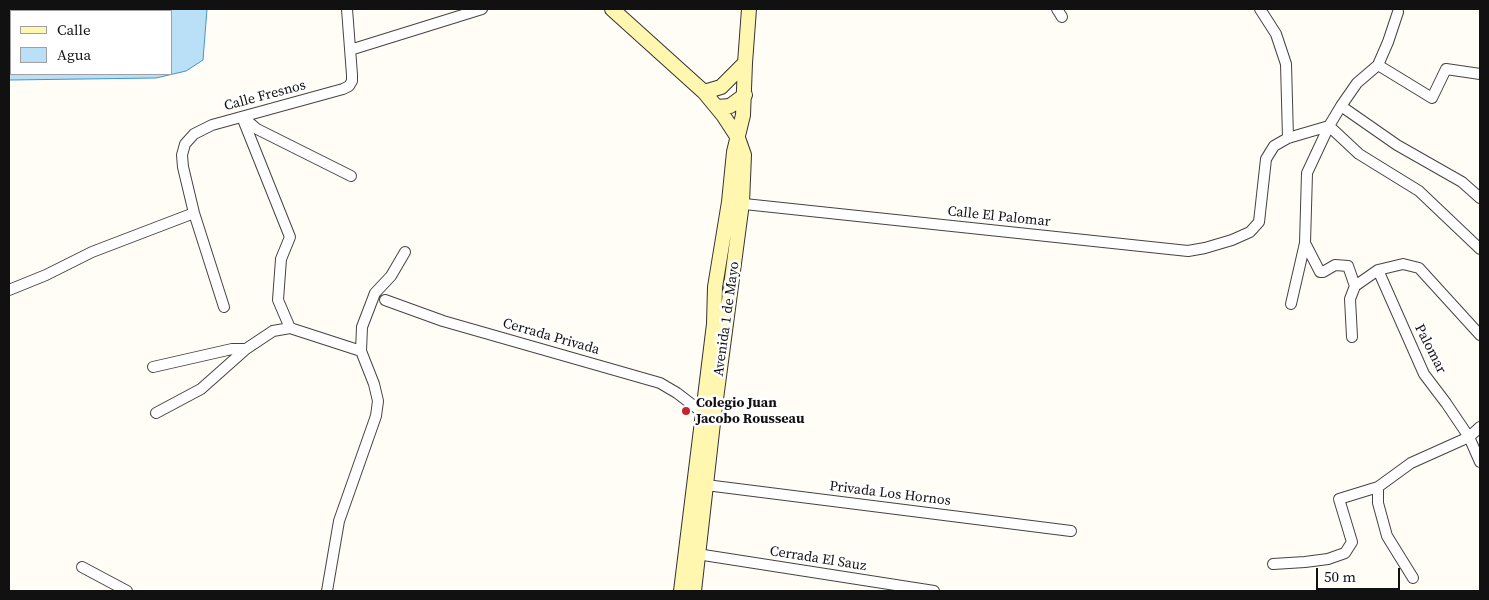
<!DOCTYPE html>
<style>
body{margin:0}
#map{position:relative;width:1489px;height:600px;overflow:hidden;background:#fffdf5;font-family:"Source Serif 4",serif}
canvas{display:block}
.frame{position:absolute;inset:0;border:10px solid #111;pointer-events:none}
.legend{position:absolute;left:10px;top:10px;width:162px;height:65px;box-sizing:border-box;background:#fff;border:1px solid #a0a0a0;margin:0;padding:6px 9px;list-style:none;font-size:15px;color:#111}
.legend li{display:flex;align-items:center;gap:10px;height:25px}
.legend b{width:25px;border:1px solid #a0a0a0}
.scale{position:absolute;left:1316px;top:568px;width:84px;height:22px;box-sizing:border-box;border:2px solid #111;border-top:0;padding-left:6px;font-size:15px;line-height:18px;white-space:nowrap;color:#111;-webkit-text-stroke:4px #fff;paint-order:stroke}
</style>
<div id="map">
<canvas width="1489" height="600"></canvas>
<div class="frame"></div>
<ul class="legend">
<li><b style="height:6px;background:#fff6b0"></b>Calle</li>
<li><b style="height:14px;background:#b9e0f7"></b>Agua</li>
</ul>
<div class="scale">50 m</div>
</div>
<script>
const ctx = document.querySelector('canvas').getContext('2d');
ctx.lineJoin = 'round';
function paint(path, color) { ctx.fillStyle = color; ctx.fill(path, 'evenodd'); }
const toPath = rows => new Path2D(rows.map(r => 'M' + r).join(''));
function trace(path, color, width, dash) { ctx.strokeStyle = color; ctx.lineWidth = width; ctx.lineCap = dash ? 'butt' : 'round'; ctx.setLineDash(dash || []); ctx.stroke(path); }
function write(font, color, halo, rows, align = 'center') {
  ctx.font = font + ' "Source Serif 4",serif'; ctx.lineWidth = 5; ctx.setLineDash([]); ctx.textBaseline = 'middle'; ctx.strokeStyle = halo; ctx.fillStyle = color; for (const [text, x, y, turn = 0] of rows) {
    ctx.save(); ctx.translate(x, y); ctx.rotate((+turn || 0) * Math.PI / 180); ctx.textAlign = isNaN(turn) ? turn : align; if (halo) ctx.strokeText(text, 0, 0); ctx.fillText(text, 0, 0); ctx.restore();
  }
}
const water = toPath([
 [9,9,207,9,203,60,186,71,156,78,9,80,9,9],
 [11,11,171,11,171,74,11,74,11,11]
]);
paint(water, '#b9e0f7');
trace(water, '#3f96cf', 1);
const minor = toPath([
 [1057,9,1062,17],
 [1260,9,1276,34,1286,64,1288,138],
 [350,50,482,9],
 [1378,65,1432,98,1446,69,1480,74],
 [1341,106,1397,145,1462,182,1480,198],
 [242,117,290,237,281,259,278,300,290,328],
 [244,118,257,129,351,176],
 [735,203,1188,251,1205,248,1232,240,1250,232,1259,222,1266,159,1274,146,1288,138,1329,126,1359,154,1419,191,1480,249],
 [1305,243,1320,272,1323,272,1335,265,1348,266,1355,286],
 [1378,270,1424,374,1446,403,1469,437,1480,462],
 [9,290,46,275,92,252,194,213],
 [385,300,443,321,660,383,677,393,703,413],
 [1291,304,1305,243,1307,173,1329,126,1341,106,1357,83,1378,65,1388,42,1398,12],
 [224,307,194,213,183,167,182,155,185,144,194,134,212,125,343,89,349,86,352,81,352,75,347,9],
 [1352,337,1350,299,1355,286,1378,270,1403,264,1419,268,1480,335],
 [153,367,232,349,246,349],
 [156,413,201,389,246,349,273,331,290,328,361,351],
 [706,485,1071,531],
 [697,554,934,591],
 [1273,564,1305,562,1328,559,1345,553,1352,542,1339,499,1378,487],
 [82,567,127,591],
 [1413,578,1387,536,1378,503,1378,487,1411,463,1469,437,1480,427],
 [327,591,339,521,376,416,378,401,374,384,361,351,362,327,375,293,391,276,405,252]
]);
const secondary = toPath([
 [612,9,704,92,723,115,738,138,744,155,742,203,714,414,694,591],
 [704,92,721,87,745,63],
 [717,107,730,106,745,95],
 [681,591,714,324,715,287,729,202,734,152,743,115,745,63,749,9]
]);
trace(minor, '#444', 12);
trace(secondary, '#333', 16);
trace(minor, '#fff', 10);
trace(secondary, '#fff6b0', 14);
for (const [x, y, r, color] of [
 [686,411,5,"#c4262e"]
]) { const dot = new Path2D(); dot.arc(x, y, r, 0, 2 * Math.PI); ctx.fillStyle = color; ctx.fill(dot); trace(dot, '#fff', 2); }
write('14px', '#111', '#fff', [
 ["Calle Fresnos",265,96,-15],
 ["Calle El Palomar",999,217,6],
 ["Avenida 1 de Mayo",727,319,-82],
 ["Cerrada Privada",551,337,16],
 ["Palomar",1430,349,63],
 ["Privada Los Hornos",890,494,7],
 ["Cerrada El Sauz",818,559,9]
]);
write('bold 14px', '#111', '#fff', [
 ["Colegio Juan",696,403],
 ["Jacobo Rousseau",696,419]
], 'left');
</script>
